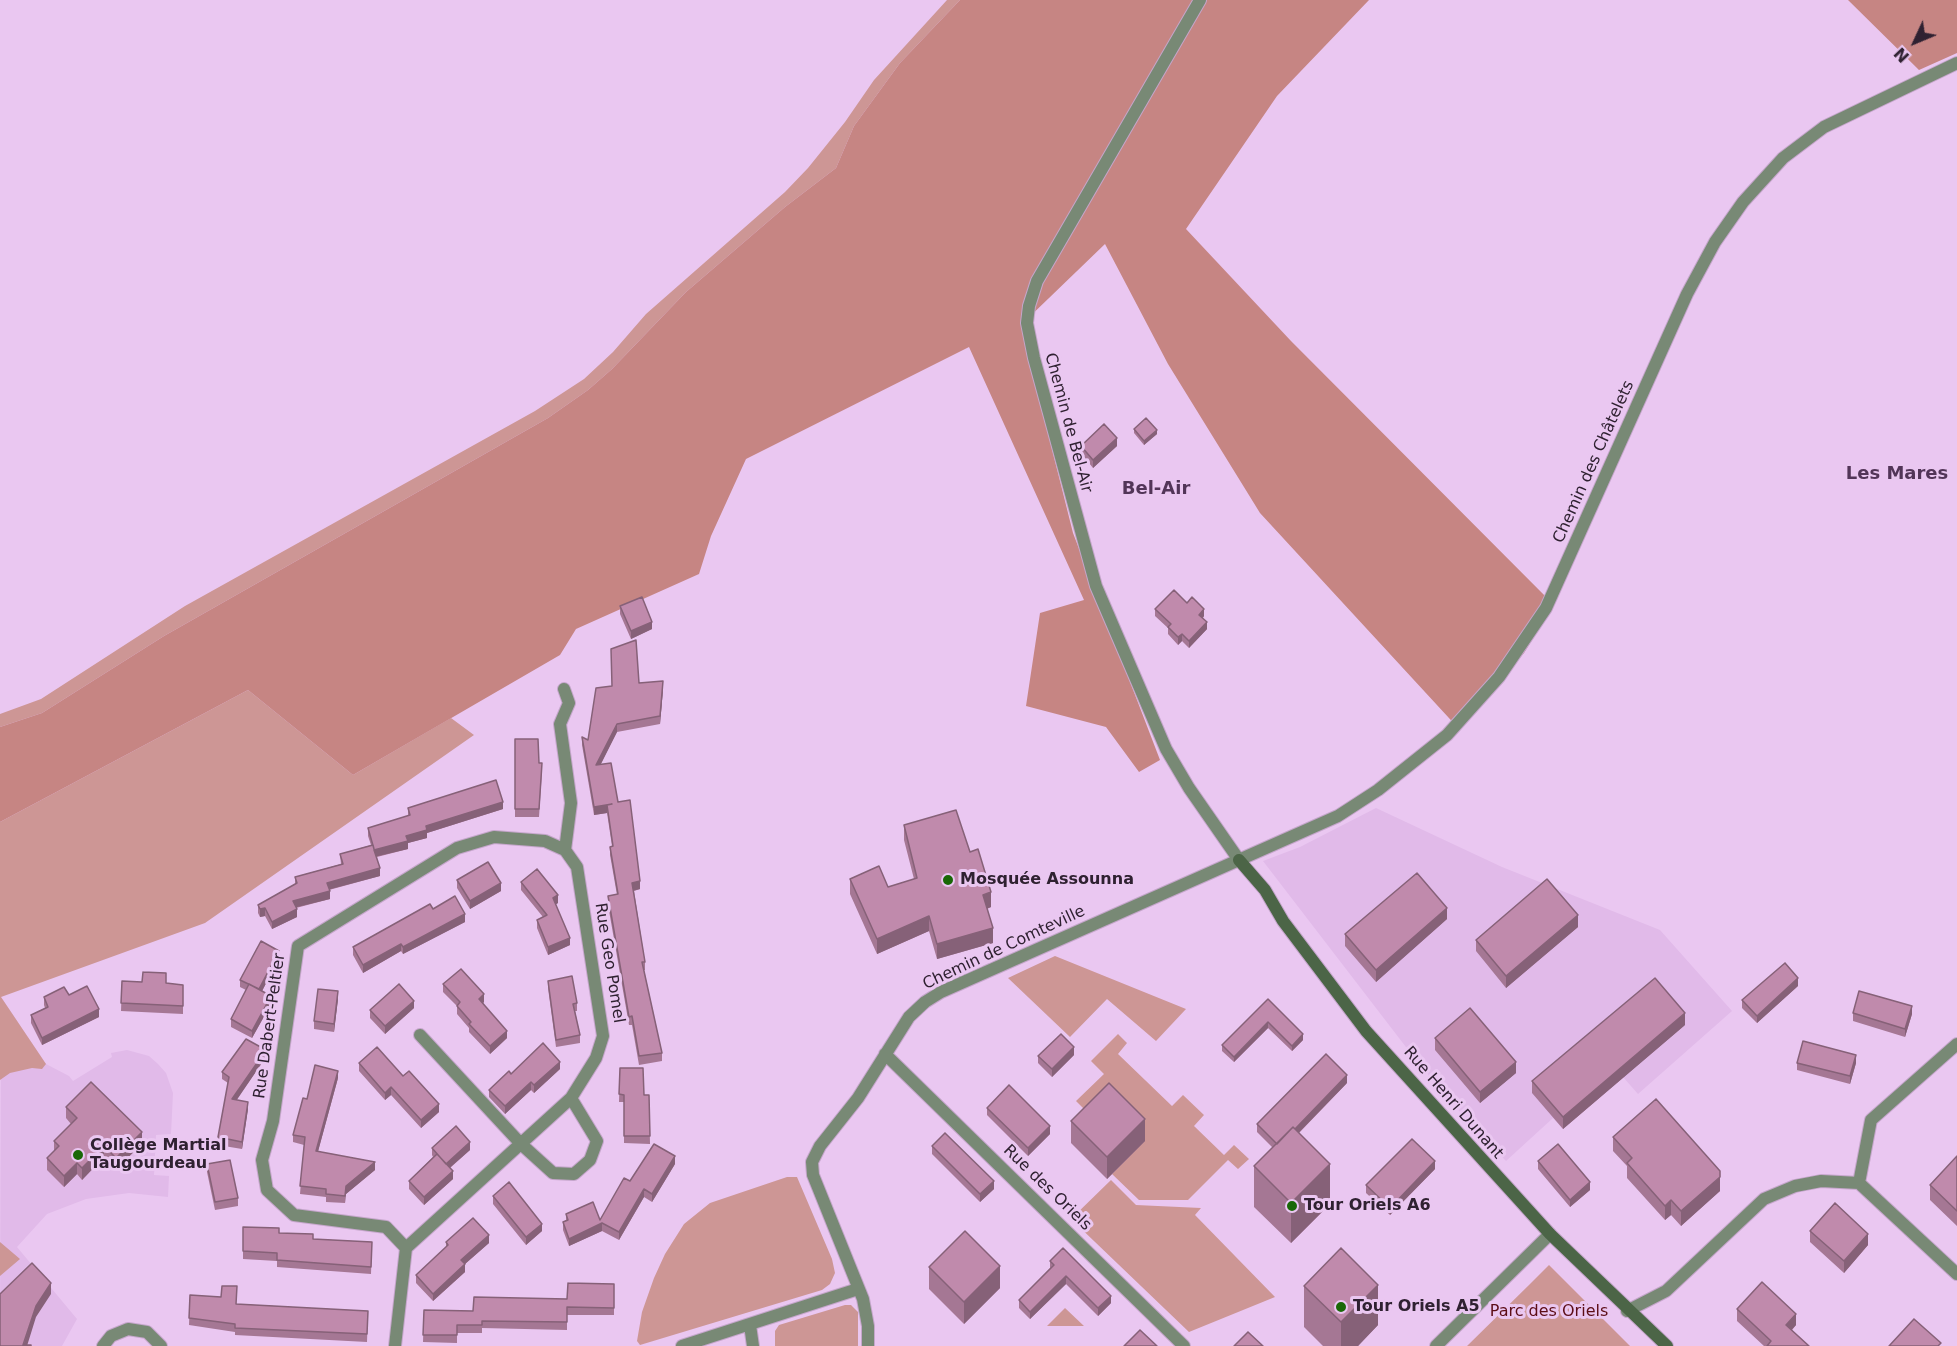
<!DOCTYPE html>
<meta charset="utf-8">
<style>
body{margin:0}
#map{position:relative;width:1957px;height:1346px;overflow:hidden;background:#eac7f1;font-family:"DejaVu Sans",sans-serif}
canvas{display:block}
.north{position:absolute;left:1885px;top:12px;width:60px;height:60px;-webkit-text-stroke:4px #eac7f1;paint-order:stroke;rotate:226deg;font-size:16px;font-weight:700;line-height:24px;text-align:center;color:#2f2131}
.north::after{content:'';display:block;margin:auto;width:21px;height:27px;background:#2f2131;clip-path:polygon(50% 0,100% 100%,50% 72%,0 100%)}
</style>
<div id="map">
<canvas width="1957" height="1346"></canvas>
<div class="north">N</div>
</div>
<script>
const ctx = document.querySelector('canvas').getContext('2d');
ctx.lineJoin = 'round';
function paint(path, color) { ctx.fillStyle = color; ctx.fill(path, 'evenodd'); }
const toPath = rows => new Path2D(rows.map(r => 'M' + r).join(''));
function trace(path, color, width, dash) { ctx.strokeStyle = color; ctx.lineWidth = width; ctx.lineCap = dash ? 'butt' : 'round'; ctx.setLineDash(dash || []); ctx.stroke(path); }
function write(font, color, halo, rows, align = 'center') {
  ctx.font = font + ' "DejaVu Sans",sans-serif'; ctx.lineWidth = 6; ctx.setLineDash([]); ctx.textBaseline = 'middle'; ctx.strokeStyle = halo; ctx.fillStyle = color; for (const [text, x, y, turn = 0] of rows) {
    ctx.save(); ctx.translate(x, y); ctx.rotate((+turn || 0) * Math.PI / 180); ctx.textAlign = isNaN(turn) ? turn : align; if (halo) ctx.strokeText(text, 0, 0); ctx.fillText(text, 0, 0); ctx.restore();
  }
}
paint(toPath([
 [1376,808,1502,867,1660,930,1732,1011,1638,1094,1623,1077,1563,1129,1553,1118,1506,1161,1465,1118,1419,1064,1263,861,1300,847],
 [1,997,46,1064,69,1076,73,1081,112,1057,111,1053,127,1050,149,1056,158,1064,166,1073,173,1093,171,1134,156,1135,154,1175,169,1176,168,1197,129,1193,86,1199,47,1214,17,1247,77,1319,62,1346,0,1346]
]), '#e1bae9');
paint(toPath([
 [947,0,960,0,900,63,854,126,836,168,785,207,686,292,612,369,588,390,548,418,164,636,42,713,0,727,0,714,41,699,185,606,535,411,584,379,613,352,646,314,785,192,808,168,845,122,874,80],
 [248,690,353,775,451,718,474,735,205,923,1,997,46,1064,42,1069,32,1068,10,1073,0,1080,0,822],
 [1055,956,1186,1009,1156,1041,1107,999,1070,1037,1008,978],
 [1118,1034,1127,1043,1118,1054,1172,1106,1183,1095,1204,1115,1194,1126,1224,1155,1234,1145,1249,1159,1238,1169,1228,1160,1188,1200,1139,1200,1112,1174,1144,1141,1095,1120,1076,1101,1104,1074,1091,1061],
 [787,1177,797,1177,832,1259,835,1273,830,1284,822,1290,640,1345,637,1341,642,1312,654,1278,665,1254,684,1224,710,1203],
 [1111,1180,1136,1205,1201,1208,1195,1215,1275,1297,1189,1332,1071,1219],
 [0,1242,20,1259,0,1276],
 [1549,1265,1630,1346,1467,1346,1529,1285],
 [845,1305,851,1305,858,1312,858,1346,775,1346,775,1331,779,1325],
 [1065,1308,1084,1326,1047,1326]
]), '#cd9695');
paint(toPath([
 [960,0,1369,0,1277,96,1186,229,1291,341,1554,605,1524,653,1460,730,1260,513,1168,364,1105,244,1021,325,1073,533,1160,760,1139,772,1106,727,1026,706,1040,613,1084,600,969,347,746,459,711,536,699,574,576,629,560,655,353,775,248,690,0,822,0,727,42,713,164,636,548,418,588,390,612,369,686,292,785,207,836,168,854,126,900,63],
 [1848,0,1957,0,1957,53,1919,70]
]), '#c68583');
const street = toPath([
 [1200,0,1037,281,1029,306,1027,323,1034,358,1096,586,1166,749,1189,788,1239,860],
 [564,689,569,703,560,724,571,803,565,850],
 [420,1035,521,1144,553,1173,574,1174,590,1160,597,1141,571,1098],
 [1957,1044,1871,1120,1859,1183,1957,1274],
 [885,1054,1184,1346],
 [1627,1311,1666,1291,1764,1199,1795,1186,1821,1181,1859,1183],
 [750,1325,753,1346],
 [103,1346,111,1336,128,1329,147,1332,161,1346],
 [395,1346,406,1248,571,1098,596,1058,603,1036,577,867,565,850,545,841,494,837,457,848,298,946,273,1121,262,1160,267,1190,294,1215,386,1227,406,1248],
 [682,1346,858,1289],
 [868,1346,868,1326,863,1299,813,1175,812,1162,820,1146,858,1098,909,1017,925,1002,941,992,1338,816,1378,790,1447,735,1499,677,1546,608,1687,294,1715,242,1743,202,1783,158,1824,127,1957,63],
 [1436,1346,1550,1234]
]);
const secondary = toPath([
 [1239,860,1265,890,1283,921,1366,1031,1550,1234,1667,1346]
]);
trace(street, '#c5a6cb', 14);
trace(secondary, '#c5a6cb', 14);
trace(street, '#788975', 12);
trace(secondary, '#4c6547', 12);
paint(toPath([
 [1134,429,1157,434,1144,445,1134,433],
 [1081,446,1117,446,1093,468,1081,453],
 [1187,603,1204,616,1203,618,1207,629,1189,648,1182,641,1178,645,1168,634,1168,628,1155,616,1155,609],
 [620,606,652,629,631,639,620,614],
 [639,683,663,689,660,724,617,732,600,765,618,802,640,889,634,891,645,962,645,970,644,970,662,1053,662,1061,639,1065,632,1025,629,1025,608,905,608,896,617,895,610,855,610,847,612,846,607,813,594,815,582,745,582,737,588,740],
 [515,739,539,763,542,771,539,817,515,817],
 [408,808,503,809,427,833,427,838,408,843,408,849,377,857,380,876,329,890,330,899,296,908,297,917,272,929,265,916,260,917,258,913,258,905,295,884,295,877,341,864,340,854,371,845,368,836,368,828,408,816],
 [904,825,991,907,987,909,993,943,937,959,929,931,877,954,850,894,850,879,888,887,914,879,904,840],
 [457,880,501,891,470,909,457,888],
 [521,882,558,903,556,904,570,945,548,955,537,928,537,920,543,917,521,890],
 [433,909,465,922,403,954,401,951,363,973,353,955,353,947],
 [1447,919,1376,982,1345,946,1345,934],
 [1578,927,1506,988,1476,951,1476,940],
 [279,958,262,991,271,1004,252,1038,231,1027,231,1019,246,990,240,987,240,980],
 [122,981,183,985,183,1014,121,1011],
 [548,981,577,1003,577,1011,575,1011,580,1035,580,1043,556,1047,548,988],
 [443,984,484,1002,483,1003,507,1038,490,1054,469,1032,469,1028,457,1014,457,1006,443,992],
 [1798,986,1757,1023,1742,1008,1742,1000],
 [69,995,99,1017,42,1045,31,1023,31,1015,45,1008,44,1005,44,997],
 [338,999,334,1032,314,1029,314,1021],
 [1268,999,1303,1040,1292,1051,1268,1028,1234,1062,1222,1051,1222,1045],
 [414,1008,385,1034,370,1018,370,1010],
 [1853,1013,1912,1014,1905,1037,1853,1021],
 [1685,1025,1563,1129,1532,1093,1532,1081],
 [1435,1038,1516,1073,1480,1103,1435,1050],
 [1074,1055,1052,1077,1038,1063,1038,1056],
 [266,1057,236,1100,248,1109,242,1149,218,1145,218,1137,228,1083,222,1079,222,1072],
 [359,1063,403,1076,439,1112,421,1128,391,1095,385,1100,359,1071],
 [1797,1063,1856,1063,1850,1084,1797,1070],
 [620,1068,644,1095,649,1095,650,1144,624,1143,624,1102,619,1102],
 [560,1069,534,1093,531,1090,505,1114,489,1097,489,1090,511,1074],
 [338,1078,318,1151,375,1170,346,1194,345,1203,326,1202,326,1197,300,1194,304,1145,293,1142,293,1135,307,1099],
 [1347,1083,1299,1133,1330,1204,1291,1243,1254,1207,1254,1166,1273,1148,1257,1132,1257,1124],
 [66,1107,142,1144,116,1169,104,1157,82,1180,77,1174,64,1187,47,1170,47,1158,54,1151,54,1141,71,1124,66,1118],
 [987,1108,1050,1134,1028,1156,987,1115],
 [1071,1121,1145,1141,1107,1179,1071,1143],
 [1613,1137,1720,1191,1681,1226,1671,1215,1665,1220,1627,1178,1627,1166,1613,1151],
 [932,1146,994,1189,980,1202,932,1154],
 [432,1148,470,1150,450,1168,453,1179,424,1205,409,1189,409,1181,433,1157,432,1155],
 [1957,1156,1957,1226,1930,1200,1930,1185],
 [1538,1161,1590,1190,1570,1207,1538,1169],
 [207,1164,238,1198,238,1206,215,1210,207,1172],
 [675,1164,652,1202,644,1197,619,1240,602,1231,569,1246,563,1230,563,1222,566,1220,566,1214,600,1220,630,1181],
 [1435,1169,1390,1215,1366,1193,1366,1185],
 [493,1196,542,1231,526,1245,493,1204],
 [243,1227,313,1239,372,1242,371,1274,277,1267,277,1261,243,1259],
 [1810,1231,1868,1245,1844,1273,1810,1242],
 [446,1242,489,1243,465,1264,465,1272,433,1301,416,1283,416,1275,446,1247],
 [1050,1261,1111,1303,1098,1316,1066,1284,1030,1319,1019,1308,1019,1300,1050,1268],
 [929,1267,1000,1288,964,1324,929,1289],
 [614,1284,614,1315,567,1315,567,1330,482,1328,482,1333,457,1333,457,1343,423,1342,424,1310,473,1311,567,1299],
 [1304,1286,1378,1325,1358,1346,1323,1346,1304,1327],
 [190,1295,237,1304,368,1311,367,1342,235,1335,235,1332,189,1325],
 [1737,1309,1796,1325,1792,1330,1809,1346,1764,1346,1737,1321]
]), '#a57794');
paint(toPath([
 [1157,430,1157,434,1144,445,1144,441],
 [1117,438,1117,446,1093,468,1093,460],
 [1204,609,1204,616,1199,622,1199,615],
 [652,622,652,629,631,639,631,631],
 [1207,622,1207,629,1189,648,1189,641],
 [1182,634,1182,641,1178,645,1178,637],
 [663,681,663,689,660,724,660,716],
 [617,724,617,732,596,774,596,765],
 [503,802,503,809,427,833,427,838,408,843,408,849,374,857,374,850,406,836,426,826],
 [612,804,607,805,607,813,594,815,594,807],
 [380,868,380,876,327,890,327,883],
 [640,881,640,889,632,891,632,883],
 [501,883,501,891,470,909,470,901],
 [330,891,330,899,293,908,293,901],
 [991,892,991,907,983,910,983,895],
 [558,895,558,903,553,906,553,898],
 [265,908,265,916,260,917,260,909],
 [1447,908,1447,919,1376,982,1376,970],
 [297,909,297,917,272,929,272,922],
 [465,914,465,922,403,954,403,947],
 [1578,915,1578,927,1506,988,1506,976],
 [929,916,929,931,877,954,877,939],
 [993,928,993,943,937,959,937,944],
 [570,938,570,945,548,955,548,947],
 [401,944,401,951,363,973,363,965],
 [279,951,279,958,259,997,259,989],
 [1798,978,1798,986,1757,1023,1757,1016],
 [338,991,338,999,334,1032,334,1024],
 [484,994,484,1002,479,1007,479,999],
 [271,996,271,1004,252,1038,252,1031],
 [414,1001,414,1008,385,1034,385,1026],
 [1912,1006,1912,1014,1905,1037,1905,1029],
 [99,1009,99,1017,42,1045,42,1038],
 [1685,1013,1685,1025,1563,1129,1563,1117],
 [1268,1022,1268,1028,1234,1062,1234,1057],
 [507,1031,507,1038,490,1054,490,1046],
 [1303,1034,1303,1040,1292,1051,1292,1046],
 [1074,1047,1074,1055,1052,1077,1052,1069],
 [266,1050,266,1057,232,1107,232,1099],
 [1856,1055,1856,1063,1850,1084,1850,1076],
 [560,1062,560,1069,534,1093,534,1085],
 [1516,1062,1516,1073,1480,1103,1480,1092],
 [338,1071,338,1078,316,1159,316,1151],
 [1347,1075,1347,1083,1279,1153,1279,1146],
 [531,1082,531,1090,505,1114,505,1106],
 [391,1087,391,1095,385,1100,385,1093],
 [248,1102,248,1109,242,1149,242,1142],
 [439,1104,439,1112,421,1128,421,1120],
 [1145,1119,1145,1141,1107,1179,1107,1157],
 [1050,1126,1050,1134,1028,1156,1028,1148],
 [142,1132,142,1144,116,1169,116,1158],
 [470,1142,470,1150,446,1171,446,1164],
 [104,1146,104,1157,82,1180,82,1168],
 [675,1156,675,1164,652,1202,652,1194],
 [1435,1161,1435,1169,1390,1215,1390,1208],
 [375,1162,375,1170,346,1194,345,1203,346,1186],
 [77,1163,77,1174,64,1187,64,1176],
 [1330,1164,1330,1204,1291,1243,1291,1203],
 [453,1171,453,1179,424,1205,424,1197],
 [1720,1177,1720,1191,1681,1226,1681,1211],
 [994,1181,994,1189,980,1202,980,1194],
 [1590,1182,1590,1190,1570,1207,1570,1200],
 [644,1189,644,1197,619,1240,619,1232],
 [1671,1200,1671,1215,1665,1220,1665,1206],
 [602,1223,602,1231,569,1246,569,1239],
 [542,1224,542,1231,526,1245,526,1237],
 [1868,1234,1868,1245,1844,1273,1844,1261],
 [489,1235,489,1243,465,1264,465,1272,433,1301,433,1294,461,1260],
 [1000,1266,1000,1288,964,1324,964,1302],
 [1066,1276,1066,1284,1030,1319,1030,1312],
 [51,1283,51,1294,36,1317,27,1346,23,1346,36,1306],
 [1378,1285,1378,1325,1358,1346,1341,1346,1341,1322],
 [1111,1296,1111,1303,1098,1316,1098,1308],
 [1796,1314,1796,1325,1786,1336,1786,1325]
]), '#866178');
const building = toPath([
 [1146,418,1157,430,1144,441,1134,429,1146,418],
 [1104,424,1117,438,1093,460,1081,446,1104,424],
 [1174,590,1187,603,1192,597,1204,609,1199,615,1207,622,1189,641,1182,634,1178,637,1168,627,1171,624,1155,609,1174,590],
 [642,597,652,622,631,631,620,606,642,597],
 [636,640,639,683,663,681,660,716,617,724,596,765,611,763,618,802,630,800,640,881,632,883,645,962,642,962,662,1053,639,1056,632,1016,629,1017,608,896,618,894,610,847,613,846,607,805,612,804,594,807,582,737,588,740,596,688,612,686,611,649,636,640],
 [515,739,538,739,539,763,542,763,539,809,515,809,515,739],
 [496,780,503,802,426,826,427,830,406,836,408,841,374,850,380,868,327,883,330,891,293,901,297,909,272,922,265,908,260,909,258,905,297,883,295,877,343,864,340,854,373,845,374,849,368,828,410,815,408,808,496,780],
 [956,810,970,852,978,849,991,892,983,895,993,928,937,944,929,916,877,939,850,879,879,866,888,887,917,878,904,825,956,810],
 [488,862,501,883,470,901,457,880,488,862],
 [537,869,558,895,553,898,570,938,548,947,537,920,547,915,521,882,537,869],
 [1417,873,1447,908,1376,970,1345,934,1417,873],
 [1547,879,1578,915,1506,976,1476,940,1547,879],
 [455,896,465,914,403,947,401,944,363,965,353,947,430,904,433,909,455,896],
 [261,941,279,951,259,989,240,980,261,941],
 [1785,963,1798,978,1757,1016,1742,1000,1785,963],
 [461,969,484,994,479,999,507,1031,490,1046,469,1024,471,1022,457,1006,460,1002,443,984,461,969],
 [143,972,166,973,166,983,183,985,183,1006,121,1003,122,981,142,982,143,972],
 [572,976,577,1003,573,1004,580,1035,556,1040,548,981,572,976],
 [1655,978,1685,1013,1563,1117,1532,1081,1655,978],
 [249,984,271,996,252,1031,231,1019,249,984],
 [399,984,414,1001,385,1026,370,1010,399,984],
 [87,986,99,1009,42,1038,31,1015,48,1007,44,997,64,987,69,995,87,986],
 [318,989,338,991,334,1024,314,1021,318,989],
 [1859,991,1912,1006,1905,1029,1853,1013,1859,991],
 [1268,999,1303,1034,1292,1046,1268,1022,1234,1057,1222,1045,1268,999],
 [1470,1008,1516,1062,1480,1092,1435,1038,1470,1008],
 [1061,1034,1074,1047,1052,1069,1038,1056,1061,1034],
 [246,1039,266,1050,232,1099,248,1102,242,1142,218,1137,229,1077,222,1072,246,1039],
 [1803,1041,1856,1055,1850,1076,1797,1063,1803,1041],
 [543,1043,560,1062,534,1085,531,1082,505,1106,489,1090,509,1071,511,1074,543,1043],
 [377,1047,403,1076,409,1071,439,1104,421,1120,391,1087,385,1093,359,1063,377,1047],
 [1326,1054,1347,1075,1295,1129,1293,1127,1277,1144,1257,1124,1326,1054],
 [315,1065,338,1071,316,1151,375,1162,346,1186,345,1196,326,1194,326,1189,300,1186,305,1137,293,1135,303,1098,307,1099,315,1065],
 [620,1068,643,1068,644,1095,649,1095,650,1136,624,1136,624,1095,619,1094,620,1068],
 [91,1082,142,1132,116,1158,104,1146,82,1168,77,1163,64,1176,47,1158,59,1146,54,1141,77,1118,66,1107,91,1082],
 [1109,1083,1145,1119,1107,1157,1071,1121,1109,1083],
 [1009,1085,1050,1126,1028,1148,987,1108,1009,1085],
 [1656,1099,1720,1171,1720,1177,1681,1211,1671,1200,1665,1206,1627,1163,1632,1158,1613,1137,1656,1099],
 [456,1126,470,1142,446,1164,432,1148,456,1126],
 [1293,1127,1330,1164,1291,1203,1254,1166,1293,1127],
 [945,1133,994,1181,980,1194,932,1146,945,1133],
 [1412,1139,1435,1161,1390,1208,1366,1185,1412,1139],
 [654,1144,675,1156,652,1194,644,1189,619,1232,602,1223,569,1239,563,1222,568,1220,566,1214,593,1202,600,1220,624,1178,630,1181,654,1144],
 [1558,1144,1590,1182,1570,1200,1538,1161,1558,1144],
 [437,1154,453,1171,424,1197,409,1181,437,1154],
 [1957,1156,1957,1211,1930,1185,1957,1156],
 [230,1160,238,1198,215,1202,207,1164,230,1160],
 [509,1182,542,1224,526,1237,493,1196,509,1182],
 [1835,1203,1868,1234,1844,1261,1810,1231,1835,1203],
 [473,1218,489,1235,461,1260,465,1264,433,1294,416,1275,448,1245,446,1242,473,1218],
 [243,1227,279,1228,279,1233,313,1234,313,1239,372,1242,371,1267,277,1260,277,1253,243,1251,243,1227],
 [965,1231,1000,1266,964,1302,929,1267,965,1231],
 [1063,1248,1111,1296,1098,1308,1066,1276,1030,1312,1019,1300,1054,1265,1050,1261,1063,1248],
 [1341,1248,1378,1285,1341,1322,1304,1286,1341,1248],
 [32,1263,51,1283,36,1306,23,1345,31,1345,31,1346,0,1346,0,1294,32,1263],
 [1762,1282,1796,1314,1786,1325,1809,1346,1767,1346,1771,1341,1737,1309,1762,1282],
 [568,1283,614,1284,614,1308,567,1307,567,1322,482,1321,482,1325,457,1325,457,1335,423,1335,424,1310,473,1311,474,1297,567,1299,568,1283],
 [222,1286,237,1286,236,1304,368,1311,367,1334,235,1328,235,1324,189,1318,190,1295,221,1297,222,1286],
 [1914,1319,1941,1343,1938,1346,1889,1346,1914,1319],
 [1140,1330,1157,1346,1124,1346,1140,1330],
 [1248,1332,1263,1346,1234,1346,1248,1332]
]);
paint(building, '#c08aac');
trace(building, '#866178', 1.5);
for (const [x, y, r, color] of [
 [948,880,6,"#196807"],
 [78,1155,6,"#196807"],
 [1292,1206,6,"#196807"],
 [1341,1307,6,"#196807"]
]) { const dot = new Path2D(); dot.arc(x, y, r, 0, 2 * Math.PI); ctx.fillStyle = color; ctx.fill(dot); trace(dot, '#eac7f1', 2); }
write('16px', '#2f2131', '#eac7f1', [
 ["Chemin de Bel-Air",1068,423,75],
 ["Chemin des Châtelets",1594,462,-66],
 ["Chemin de Comteville",1004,948,-25],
 ["Rue Geo Pomel",609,963,81],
 ["Rue Dabert-Peltier",270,1026,-82],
 ["Rue Henri Dunant",1453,1103,49],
 ["Rue des Oriels",1047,1188,44]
]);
write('bold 16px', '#2f2131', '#eac7f1', [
 ["Mosquée Assounna",960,880],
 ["Collège Martial",90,1146],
 ["Taugourdeau",90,1164],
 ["Tour Oriels A6",1304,1206],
 ["Tour Oriels A5",1353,1307]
], 'left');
write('16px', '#5c0d16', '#eac7f1', [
 ["Parc des Oriels",1549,1312]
]);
write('bold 18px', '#523558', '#eac7f1', [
 ["Les Mares",1897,474],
 ["Bel-Air",1156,489]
]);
</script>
